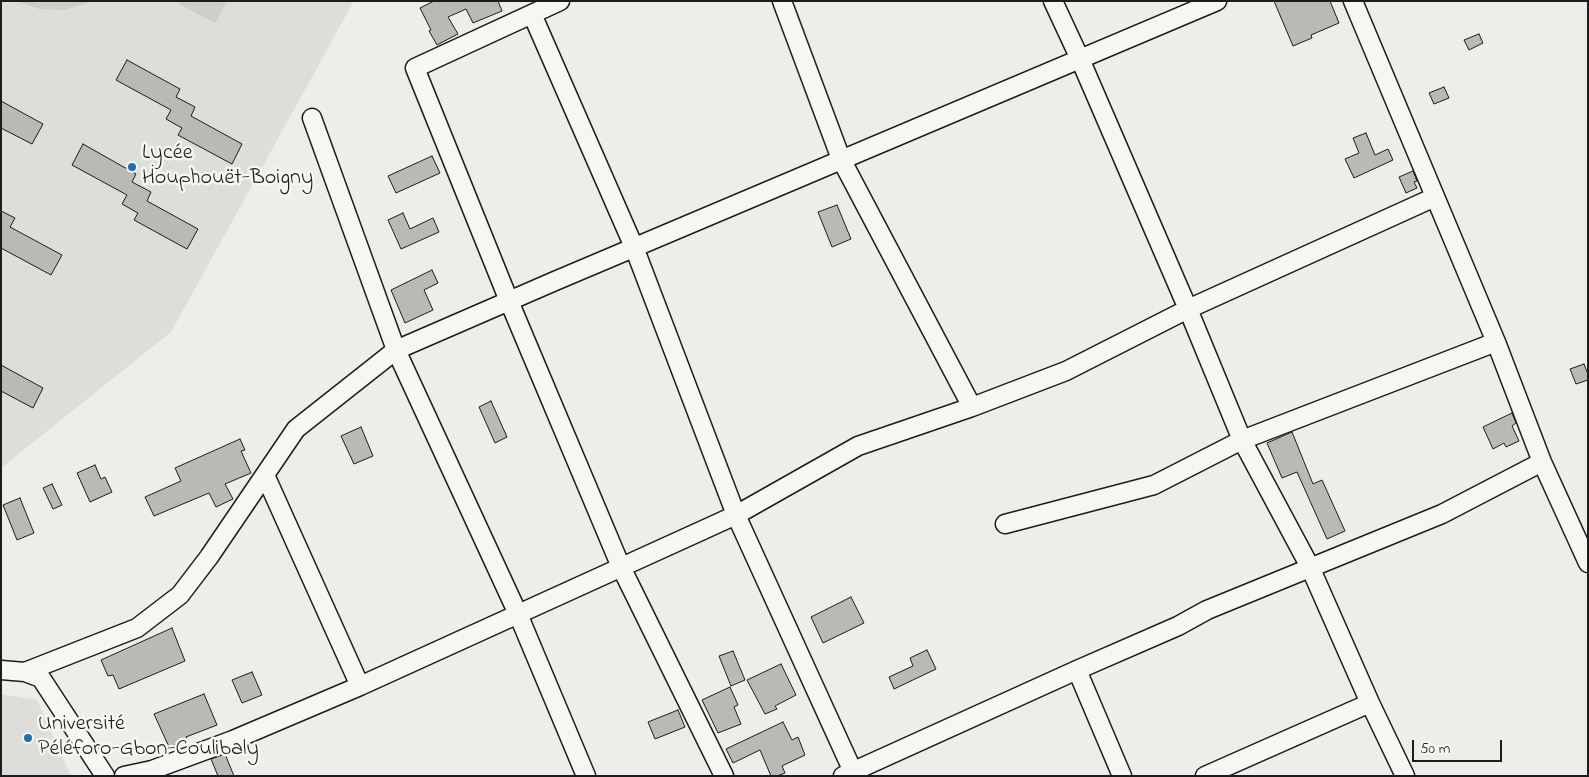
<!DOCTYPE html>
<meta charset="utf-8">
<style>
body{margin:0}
#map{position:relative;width:1589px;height:777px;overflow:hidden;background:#edede9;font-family:"Indie Flower",sans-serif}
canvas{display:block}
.frame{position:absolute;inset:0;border:2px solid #1c1c1c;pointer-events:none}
.scale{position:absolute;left:1412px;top:740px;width:90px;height:22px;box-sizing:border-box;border:2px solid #1c1c1c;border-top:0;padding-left:6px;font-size:15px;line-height:18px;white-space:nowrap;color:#1c1c1c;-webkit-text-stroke:4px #f6f6f2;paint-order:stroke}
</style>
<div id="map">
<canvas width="1589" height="777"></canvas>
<div class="frame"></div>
<div class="scale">50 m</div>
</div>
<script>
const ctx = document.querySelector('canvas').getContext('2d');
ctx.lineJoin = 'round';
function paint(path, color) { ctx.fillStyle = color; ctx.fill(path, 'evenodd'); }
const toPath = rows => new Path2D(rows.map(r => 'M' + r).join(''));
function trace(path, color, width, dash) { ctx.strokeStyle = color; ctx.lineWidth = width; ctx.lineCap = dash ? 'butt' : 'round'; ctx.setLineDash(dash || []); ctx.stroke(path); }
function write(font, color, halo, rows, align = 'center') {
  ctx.font = font + ' "Indie Flower",sans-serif'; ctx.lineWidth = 5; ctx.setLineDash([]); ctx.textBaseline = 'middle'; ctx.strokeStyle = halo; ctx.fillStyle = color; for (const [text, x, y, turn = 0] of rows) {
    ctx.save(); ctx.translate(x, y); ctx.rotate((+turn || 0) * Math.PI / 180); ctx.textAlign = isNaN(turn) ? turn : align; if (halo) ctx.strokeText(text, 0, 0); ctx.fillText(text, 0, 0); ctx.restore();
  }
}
paint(toPath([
 [1,1,354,1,171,332,1,468],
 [1,694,37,700,71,776,1,776]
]), '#ddddda');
paint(toPath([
 [16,1,93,1,65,10,39,9],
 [180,1,227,1,215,23,179,4]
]), '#cececb');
const building = toPath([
 [434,1,498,1,502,11,473,23,466,9,448,17,458,34,437,45,429,31,431,30,420,8,434,1],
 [1274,1,1330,1,1339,23,1311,35,1312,38,1293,46,1274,1],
 [1479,34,1483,43,1469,50,1464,40,1479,34],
 [127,60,180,89,176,97,195,107,191,116,242,144,232,164,178,135,182,128,166,119,171,110,116,80,127,60],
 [1444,87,1449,98,1434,104,1429,93,1444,87],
 [1,101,43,124,32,144,1,128,1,101],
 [1366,133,1375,155,1388,149,1393,160,1354,178,1345,159,1359,153,1353,138,1366,133],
 [83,144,136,174,132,182,151,192,147,201,198,229,187,249,134,220,138,213,122,204,127,195,72,165,83,144],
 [432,156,440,173,396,193,388,176,432,156],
 [1413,171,1417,181,1414,182,1417,188,1406,193,1399,177,1413,171],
 [837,205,851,239,832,247,818,212,837,205],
 [1,211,15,218,10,227,62,255,51,275,1,248,1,211],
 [403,213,410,229,433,218,439,232,401,249,388,220,403,213],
 [432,270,438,283,424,290,433,310,405,323,391,290,432,270],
 [1584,364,1588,374,1588,380,1576,384,1570,369,1584,364],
 [1,365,43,388,33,408,1,391,1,365],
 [491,401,507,437,495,443,479,407,491,401],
 [1512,413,1516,423,1512,426,1519,441,1506,447,1504,443,1493,449,1483,427,1512,413],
 [361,427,373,456,354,464,341,436,361,427],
 [1292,432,1313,484,1322,480,1345,531,1327,539,1297,472,1282,478,1267,443,1292,432],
 [240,439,245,450,241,451,251,473,225,484,233,499,216,507,209,493,154,516,145,497,181,481,175,468,240,439],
 [95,465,101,479,105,477,112,492,90,502,77,473,95,465],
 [52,484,62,505,53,509,43,488,52,484],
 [20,498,34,533,17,540,3,505,20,498],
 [851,597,864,623,823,643,811,617,851,597],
 [172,628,185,661,119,689,113,675,108,676,101,660,172,628],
 [927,650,936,669,894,689,889,677,913,666,910,658,927,650],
 [733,651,745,680,731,686,719,656,733,651],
 [781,664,796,695,775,706,777,709,765,714,747,680,781,664],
 [252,672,262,695,242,703,232,680,252,672],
 [730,687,738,705,734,707,741,724,718,733,702,700,730,687],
 [204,694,217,725,186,737,187,739,169,747,154,714,204,694],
 [678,710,685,727,655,739,648,722,678,710],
 [783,722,792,740,798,737,805,755,782,766,785,773,777,776,771,776,760,750,733,763,726,749,783,722],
 [225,754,234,776,218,776,211,759,225,754]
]);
paint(building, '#b9b9b6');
trace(building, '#1c1c1c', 1);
const minor = toPath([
 [560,1,415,68,509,301,621,567,724,776],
 [782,1,841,159,972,407],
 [1053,1,1080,59,1188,309,1242,440,1310,567,1370,703,1405,776],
 [1353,1,1496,342,1542,462,1588,563],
 [532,14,634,247,736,515,855,776],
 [312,118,396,350,518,614,586,776],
 [265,475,360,686],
 [1005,524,1154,485,1242,440,1496,342],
 [1,670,25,672,41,678,105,776],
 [1077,670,1122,776],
 [25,672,137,628,180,595,209,557,296,429,396,350,555,281,1217,1],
 [124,776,152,770,233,740,360,686,736,515,858,446,972,407,1066,371,1188,309,1435,197],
 [843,776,1077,670,1178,626,1207,610,1442,514,1542,462],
 [1205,776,1370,703]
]);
trace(minor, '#1c1c1c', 21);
trace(minor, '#f6f6f2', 18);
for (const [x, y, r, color] of [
 [132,167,5,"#1f6fb2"],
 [28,738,5,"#1f6fb2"]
]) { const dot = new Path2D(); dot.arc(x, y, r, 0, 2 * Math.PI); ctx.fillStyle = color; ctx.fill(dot); trace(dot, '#f6f6f2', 2); }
write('22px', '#1c1c1c', '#f6f6f2', [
 ["Lycée",142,154],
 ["Houphouët-Boigny",142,179],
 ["Université",38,725],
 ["Péléforo-Gbon-Coulibaly",38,750]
], 'left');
</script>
